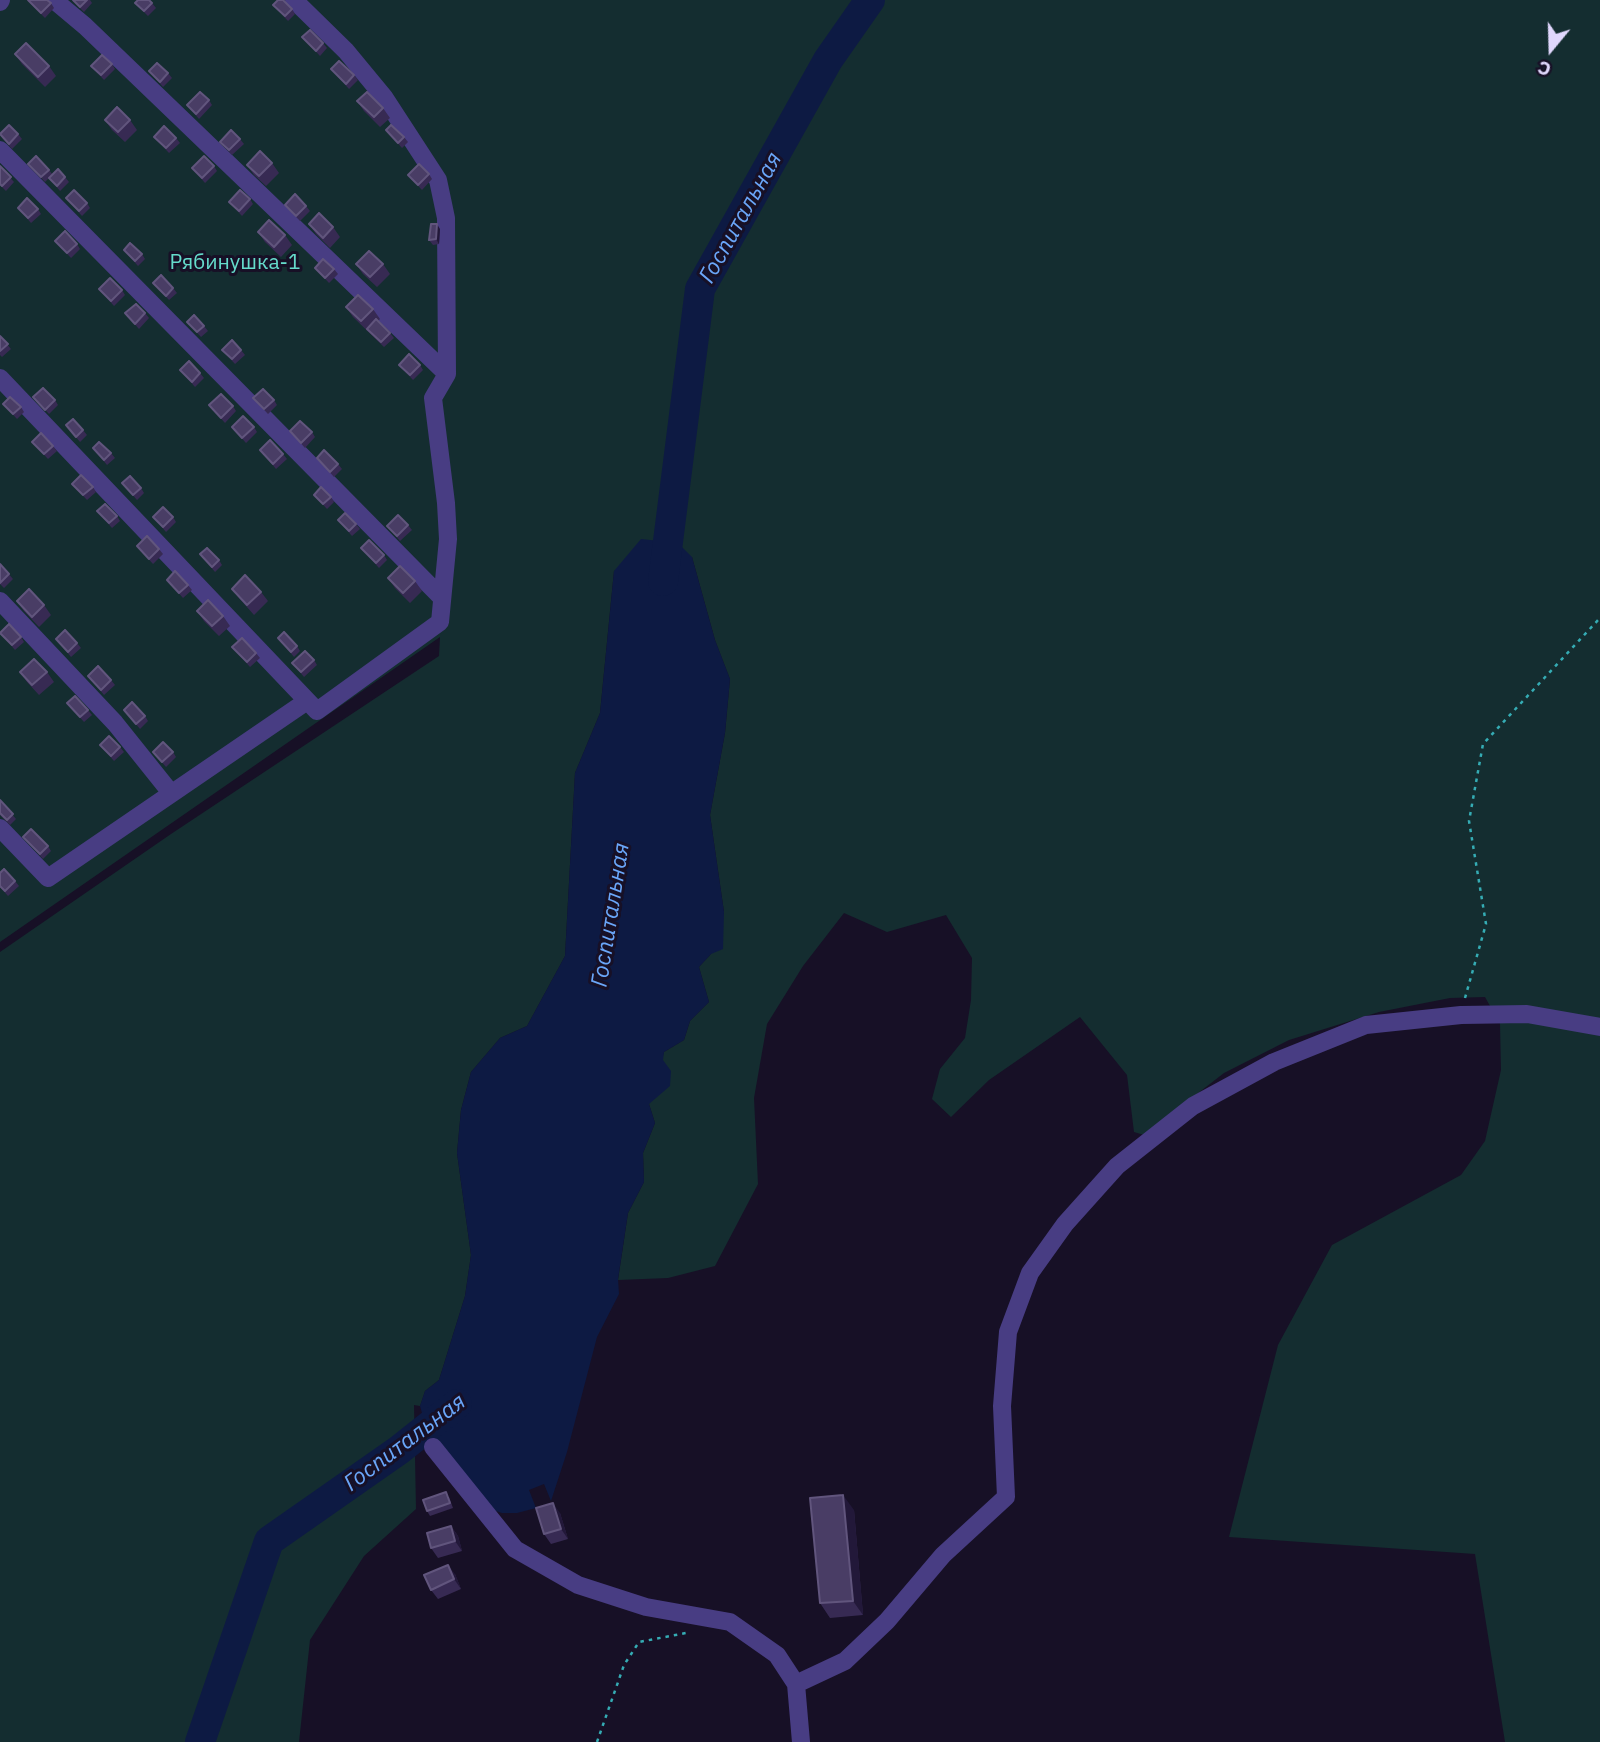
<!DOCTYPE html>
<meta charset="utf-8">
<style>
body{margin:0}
#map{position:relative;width:1600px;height:1742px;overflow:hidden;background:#171026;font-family:"IBM Plex Sans",sans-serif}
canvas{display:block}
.north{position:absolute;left:1516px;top:14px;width:70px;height:70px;-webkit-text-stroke:5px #171026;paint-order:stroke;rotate:199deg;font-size:19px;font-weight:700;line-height:28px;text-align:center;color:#e0d7fd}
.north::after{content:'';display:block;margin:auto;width:24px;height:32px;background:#e0d7fd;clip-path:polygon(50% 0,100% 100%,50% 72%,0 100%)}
</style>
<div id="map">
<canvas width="1600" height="1742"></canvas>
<div class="north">С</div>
</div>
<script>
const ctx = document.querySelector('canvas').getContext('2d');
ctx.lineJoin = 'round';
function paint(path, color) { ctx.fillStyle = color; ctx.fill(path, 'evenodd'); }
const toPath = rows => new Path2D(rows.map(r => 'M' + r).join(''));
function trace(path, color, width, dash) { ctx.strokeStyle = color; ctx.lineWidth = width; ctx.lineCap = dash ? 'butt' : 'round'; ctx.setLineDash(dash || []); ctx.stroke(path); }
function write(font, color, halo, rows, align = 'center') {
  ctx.font = font + ' "IBM Plex Sans",sans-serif'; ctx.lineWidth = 6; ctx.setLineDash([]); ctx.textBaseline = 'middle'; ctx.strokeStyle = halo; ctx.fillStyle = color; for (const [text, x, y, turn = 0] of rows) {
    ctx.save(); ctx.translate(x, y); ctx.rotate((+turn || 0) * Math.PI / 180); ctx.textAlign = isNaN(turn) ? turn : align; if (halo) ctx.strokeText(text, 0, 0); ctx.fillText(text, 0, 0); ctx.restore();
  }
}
paint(toPath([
 [0,0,1600,0,1600,1742,1505,1742,1475,1554,1229,1537,1278,1345,1332,1245,1461,1175,1485,1141,1501,1070,1500,1024,1485,997,1450,998,1379,1012,1289,1040,1224,1073,1144,1135,1134,1132,1127,1075,1080,1017,989,1080,951,1117,932,1099,940,1069,965,1038,971,1000,972,958,946,915,887,932,844,913,803,966,767,1024,754,1098,758,1184,715,1266,668,1278,618,1280,628,1213,644,1182,643,1153,655,1123,649,1104,664,1052,684,1040,690,1021,709,1002,699,967,711,954,724,912,710,815,725,733,730,679,715,640,692,557,614,571,600,713,575,773,565,956,527,1026,500,1038,471,1072,461,1110,457,1153,471,1255,465,1296,439,1380,425,1391,420,1406,414,1405,416,1509,364,1556,310,1640,299,1742,0,1742,0,952,171,834,439,656,440,637,0,942]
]), '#142d30');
paint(toPath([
 [641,539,678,543,692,557,715,640,730,679,725,733,710,815,724,912,723,949,711,954,699,967,709,1002,690,1021,684,1040,664,1052,663,1060,671,1071,670,1086,649,1104,655,1123,643,1153,644,1182,628,1213,618,1279,619,1294,597,1337,567,1452,551,1501,544,1484,529,1490,536,1508,517,1513,502,1513,493,1510,486,1502,426,1427,420,1406,425,1391,439,1380,465,1296,471,1255,457,1153,461,1110,471,1072,500,1038,527,1026,565,956,575,773,600,713,614,571]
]), '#0d1a43');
trace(toPath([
 [663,581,700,289,828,60,870,0],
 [200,1742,269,1541,399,1450,457,1404]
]), '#0d1a43', 30);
trace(toPath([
 [1465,998,1486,924,1469,821,1483,744,1600,618],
 [597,1742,624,1665,639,1642,686,1633]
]), '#35acb4', 2.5, [3.5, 5]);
trace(toPath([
 [54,0,85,26,447,374],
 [0,2,1,0],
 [0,150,441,597],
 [0,378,317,711,440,622,448,539,446,503,433,398,447,374,446,218,438,180,384,97,346,51,294,0],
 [0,601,115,723,171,793],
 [0,828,48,878,307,701],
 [433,1447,515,1549,578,1585,646,1607,730,1622,777,1655,796,1684,801,1742],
 [796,1684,845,1661,887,1621,943,1555,1006,1497,1002,1406,1008,1332,1030,1273,1065,1224,1117,1166,1193,1106,1274,1062,1366,1025,1461,1015,1527,1014,1600,1027]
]), '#483d83', 18);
paint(toPath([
 [27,0,51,3,54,8,45,18],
 [72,0,90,0,92,3,84,12],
 [135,3,152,3,156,8,148,16],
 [273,5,292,9,295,14,288,21],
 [302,37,323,43,327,48,320,56],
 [15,54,49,66,56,76,45,87,22,64],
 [112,64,115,69,104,80,91,66],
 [331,69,354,75,358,80,349,89],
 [149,71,168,73,172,78,163,87],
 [209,100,212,105,199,119,187,105],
 [357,101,383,108,390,118,380,127,364,111],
 [105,120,130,120,137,130,125,142,112,130],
 [386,130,404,137,408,142,402,148],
 [18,134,22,139,12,149,0,135],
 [154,137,176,138,180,143,169,153],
 [240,139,244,144,232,155,220,142],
 [272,163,279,173,266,186,254,175,247,165],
 [28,164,49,170,53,175,65,177,69,182,60,191,49,178,45,182],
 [0,166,14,182,6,191,0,185],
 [214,166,217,171,205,183,192,168],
 [429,174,432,179,422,190,408,175],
 [66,198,87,203,90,208,82,216],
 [250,199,253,204,242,216,229,202],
 [285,205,306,206,310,211,300,221],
 [18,208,38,209,41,214,31,223],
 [309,224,333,227,340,237,330,248,316,234],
 [440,229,439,244,433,245,429,240],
 [258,232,285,235,292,245,281,257,265,242],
 [55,241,77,244,80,249,71,258],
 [124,250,142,254,145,259,138,266],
 [356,264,383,264,390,274,377,287,363,274],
 [315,268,334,269,338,274,329,283],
 [153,283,173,288,177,293,169,300],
 [99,289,122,290,125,295,114,306],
 [346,307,373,309,380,319,378,321,390,333,394,338,384,347,353,317],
 [125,313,145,313,149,318,139,329],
 [187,322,204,326,208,331,201,337],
 [0,336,11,349,2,357,0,355],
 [222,350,241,350,245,355,235,364],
 [399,365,420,365,423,370,413,380],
 [180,370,200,373,204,378,195,387],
 [33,397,55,400,58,405,49,414],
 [253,398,274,400,277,405,268,414],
 [3,404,21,407,24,412,17,419],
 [209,405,233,406,236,411,225,423],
 [66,425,83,430,87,435,80,442],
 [232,427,254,427,257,432,246,443],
 [290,431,312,432,315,437,305,448],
 [32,442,53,446,57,451,48,459],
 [93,448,111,453,115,458,107,465],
 [260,450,283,454,287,459,276,469],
 [317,458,338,464,342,469,334,477],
 [122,483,141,488,144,493,137,500],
 [72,484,93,487,96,492,87,500],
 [314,495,331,497,334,502,327,509],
 [97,511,117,516,120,521,112,528],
 [153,517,173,517,176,522,166,532],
 [338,520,356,524,360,529,352,536],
 [408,525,412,530,400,541,387,526],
 [137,546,159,549,163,554,153,564],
 [361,548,384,555,387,560,379,568],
 [200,554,219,560,222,565,215,572],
 [0,564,13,579,4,588,0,584],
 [388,578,415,581,422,591,410,603,395,588],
 [167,580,188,585,192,590,183,598],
 [232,589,261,592,268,601,254,615,239,598],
 [17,601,44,605,51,615,39,627,24,611],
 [197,611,223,616,230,626,219,636,204,621],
 [0,633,21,637,24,642,15,650],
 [278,638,297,646,300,651,294,657],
 [56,639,77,643,81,648,71,657],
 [232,647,256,653,260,658,250,667],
 [314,660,317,665,304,677,292,663],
 [20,672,47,672,54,682,39,695,27,682],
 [88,676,111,680,115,685,104,695],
 [67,703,88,710,92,715,84,722],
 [124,710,145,716,148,721,140,729],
 [100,745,120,747,124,752,114,761],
 [153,752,173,752,176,757,166,767],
 [0,800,16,819,10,825,0,815],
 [23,837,48,846,51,851,43,859],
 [0,873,15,881,19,886,8,896,0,887],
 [449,1497,453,1508,430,1516,427,1511],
 [854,1510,863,1615,830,1618,820,1603],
 [560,1513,568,1539,551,1544,544,1534],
 [451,1526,458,1536,462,1551,438,1558,431,1548],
 [455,1574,461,1589,438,1599,431,1590]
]), '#372a53');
paint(toPath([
 [437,224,440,229,439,244,436,239],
 [843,1495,854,1510,863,1615,853,1601],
 [553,1503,560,1513,568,1539,561,1529],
 [451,1526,458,1536,462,1551,455,1541],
 [448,1565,455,1574,461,1589,454,1579]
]), '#221839');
const building = toPath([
 [28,0,47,0,51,3,41,13,28,0],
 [73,0,87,0,80,7,73,0],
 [138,0,149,0,152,3,144,11,135,3,138,0],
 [278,0,283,0,292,9,285,16,273,5,278,0],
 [310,30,323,43,316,51,302,37,310,30],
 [26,43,49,66,38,77,15,54,26,43],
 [102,55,112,64,101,75,91,66,102,55],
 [339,61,354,75,346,84,331,69,339,61],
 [157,63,168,73,160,82,149,71,157,63],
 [200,92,209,100,196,114,187,105,200,92],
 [367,92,383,108,374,117,357,101,367,92],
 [117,107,130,120,118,132,105,120,117,107],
 [9,125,18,134,9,144,0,134,9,125],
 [391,125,404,137,398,143,386,130,391,125],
 [164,126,176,138,166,148,154,137,164,126],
 [231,130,240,139,229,150,220,142,231,130],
 [260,151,272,163,259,176,247,165,260,151],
 [36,156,49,170,41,177,28,164,36,156],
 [204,156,214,166,202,178,192,168,204,156],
 [419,164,429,174,418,185,408,175,419,164],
 [0,166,11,177,2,186,0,184,0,166],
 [58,169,65,177,57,186,49,178,58,169],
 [74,190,87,203,79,211,66,198,74,190],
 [240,190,250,199,239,211,229,202,240,190],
 [295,194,306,206,296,216,285,205,295,194],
 [27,198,38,209,28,218,18,208,27,198],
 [319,213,333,227,323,238,309,224,319,213],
 [269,220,285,235,274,247,258,232,269,220],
 [431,224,437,224,436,239,429,240,431,224],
 [65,231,77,244,67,253,55,241,65,231],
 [130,243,142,254,135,261,124,250,130,243],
 [369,251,383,264,370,277,356,264,369,251],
 [323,259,334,269,325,278,315,268,323,259],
 [161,275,173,288,166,296,153,283,161,275],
 [110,278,122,290,111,301,99,289,110,278],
 [358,295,373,309,361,321,346,307,358,295],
 [136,304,145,313,135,324,125,313,136,304],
 [194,315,204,326,197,332,187,322,194,315],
 [376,319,390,333,381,342,367,329,376,319],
 [0,336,8,344,0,351,0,336],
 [232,340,241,350,232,359,222,350,232,340],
 [409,354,420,365,410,375,399,365,409,354],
 [189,361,200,373,192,382,180,370,189,361],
 [43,388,55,400,45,410,33,397,43,388],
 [263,389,274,400,264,409,253,398,263,389],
 [221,394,233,406,221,418,209,405,221,394],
 [10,397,21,407,13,414,3,404,10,397],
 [243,416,254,427,242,438,232,427,243,416],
 [73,419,83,430,76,437,66,425,73,419],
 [300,421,312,432,301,443,290,431,300,421],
 [41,433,53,446,44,454,32,442,41,433],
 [270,440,283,454,273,464,260,450,270,440],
 [99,442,111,453,104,460,93,448,99,442],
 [324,450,338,464,330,472,317,458,324,450],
 [81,475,93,487,83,495,72,484,81,475],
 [130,476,141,488,133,495,122,483,130,476],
 [321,487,331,497,323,504,314,495,321,487],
 [105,504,117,516,109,523,97,511,105,504],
 [163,507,173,517,163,527,153,517,163,507],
 [345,513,356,524,349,531,338,520,345,513],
 [398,515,408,525,397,536,387,526,398,515],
 [147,536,159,549,149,559,137,546,147,536],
 [369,540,384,555,376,563,361,548,369,540],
 [207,548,219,560,212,567,200,554,207,548],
 [0,564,9,574,0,583,0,564],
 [400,566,415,581,403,593,388,578,400,566],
 [175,571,188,585,179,593,167,580,175,571],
 [245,575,261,592,247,605,232,589,245,575],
 [29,589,44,605,32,617,17,601,29,589],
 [208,600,223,616,212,626,197,611,208,600],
 [9,624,21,637,12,645,0,633,9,624],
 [65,630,77,643,68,652,56,639,65,630],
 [284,632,297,646,291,652,278,638,284,632],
 [242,638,256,653,247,662,232,647,242,638],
 [305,651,314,660,301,672,292,663,305,651],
 [34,659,47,672,32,685,20,672,34,659],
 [98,666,111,680,101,690,88,676,98,666],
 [75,696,88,710,80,717,67,703,75,696],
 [132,702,145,716,136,724,124,710,132,702],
 [109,736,120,747,111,756,100,745,109,736],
 [163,742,173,752,162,762,153,752,163,742],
 [0,800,13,814,7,820,0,813,0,800],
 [31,829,48,846,40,854,23,837,31,829],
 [4,869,15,881,5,891,0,886,0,873,4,869],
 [446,1492,450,1503,427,1511,423,1500,446,1492],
 [843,1495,853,1601,820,1603,810,1498,843,1495],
 [553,1503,561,1529,544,1534,536,1508,553,1503],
 [451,1526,455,1541,431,1548,427,1533,451,1526],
 [448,1565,454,1579,431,1590,424,1575,448,1565]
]);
paint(building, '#493d65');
trace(building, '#61557d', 2);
write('21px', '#65dbcb', '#171026', [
 ["Рябинушка-1",235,263]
]);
write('italic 23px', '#6aa6f9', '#171026', [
 ["Госпитальная",741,218,-61],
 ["Госпитальная",611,915,-81],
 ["Госпитальная",405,1443,-37]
]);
</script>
